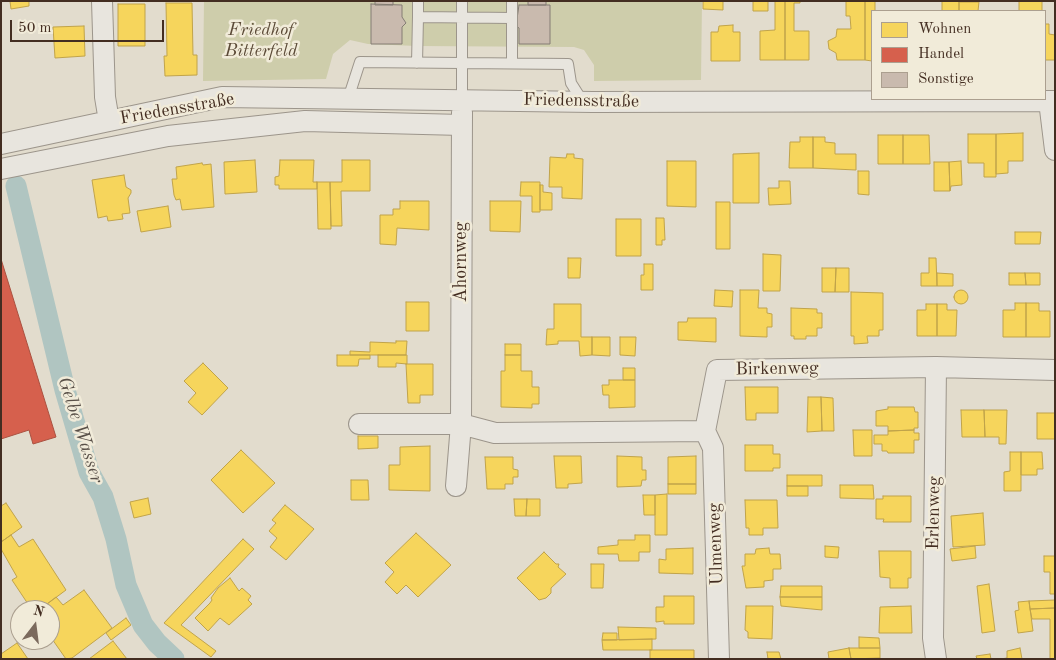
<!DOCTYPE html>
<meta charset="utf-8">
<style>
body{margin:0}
#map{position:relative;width:1056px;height:660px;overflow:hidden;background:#e2dccd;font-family:"Old Standard TT",serif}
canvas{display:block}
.frame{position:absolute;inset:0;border:2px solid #432d21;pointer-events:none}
.legend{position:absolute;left:871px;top:10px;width:175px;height:90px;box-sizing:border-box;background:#f1ebd9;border:1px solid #ab9f8f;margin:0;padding:6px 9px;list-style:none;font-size:15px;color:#432d21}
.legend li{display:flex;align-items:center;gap:10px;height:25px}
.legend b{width:25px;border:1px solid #ab9f8f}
.north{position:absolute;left:10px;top:600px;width:50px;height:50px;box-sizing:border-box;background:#f1ebd9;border:1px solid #ab9f8f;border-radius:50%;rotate:15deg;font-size:14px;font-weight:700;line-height:20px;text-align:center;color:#432d21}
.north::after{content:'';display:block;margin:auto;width:18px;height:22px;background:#7b6a5d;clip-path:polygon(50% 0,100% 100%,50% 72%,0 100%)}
.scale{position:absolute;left:10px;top:20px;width:154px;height:22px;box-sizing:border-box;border:2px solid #432d21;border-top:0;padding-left:6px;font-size:15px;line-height:18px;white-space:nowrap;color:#432d21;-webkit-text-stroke:4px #f1ebd9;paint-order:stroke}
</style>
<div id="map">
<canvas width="1056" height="660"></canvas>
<div class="frame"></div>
<ul class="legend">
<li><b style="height:14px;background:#f6d55c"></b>Wohnen</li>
<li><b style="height:14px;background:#d6604d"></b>Handel</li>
<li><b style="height:14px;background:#c9baae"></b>Sonstige</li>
</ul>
<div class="north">N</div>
<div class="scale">50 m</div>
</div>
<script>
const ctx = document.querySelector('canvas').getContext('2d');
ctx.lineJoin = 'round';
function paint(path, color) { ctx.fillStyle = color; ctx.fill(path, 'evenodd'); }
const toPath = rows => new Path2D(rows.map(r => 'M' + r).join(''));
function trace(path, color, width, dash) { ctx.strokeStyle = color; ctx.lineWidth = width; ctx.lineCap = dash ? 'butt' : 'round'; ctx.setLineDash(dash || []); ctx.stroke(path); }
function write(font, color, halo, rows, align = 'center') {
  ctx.font = font + ' "Old Standard TT",serif'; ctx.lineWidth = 5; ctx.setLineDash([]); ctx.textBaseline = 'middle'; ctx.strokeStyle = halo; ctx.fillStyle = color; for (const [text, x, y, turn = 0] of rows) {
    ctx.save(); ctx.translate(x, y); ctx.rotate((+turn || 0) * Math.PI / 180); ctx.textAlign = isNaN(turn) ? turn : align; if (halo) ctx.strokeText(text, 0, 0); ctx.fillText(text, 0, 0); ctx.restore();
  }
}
paint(toPath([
 [204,1,702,1,701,80,594,81,594,65,584,50,574,47,417,46,368,44,350,40,333,54,326,79,203,81]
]), '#cecdab');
const homes = toPath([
 [10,1,29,1,29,6,11,9,10,1],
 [703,1,723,1,723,10,703,9,703,1],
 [753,1,768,1,768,11,753,11,753,1],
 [775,1,785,1,785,60,760,60,760,31,775,30,775,1],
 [785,1,800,1,800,3,794,3,794,31,809,31,809,60,785,60,785,1],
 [846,1,865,1,865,60,837,60,836,53,829,49,828,41,836,37,837,29,851,29,850,16,846,16,846,1],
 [865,1,875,1,875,11,872,11,872,61,865,60,865,1],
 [942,1,959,1,959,11,942,11,942,1],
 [1019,1,1042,1,1042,11,1019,11,1019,1],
 [959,2,979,2,978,11,959,11,959,2],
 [166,3,192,3,193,55,197,55,197,75,165,76,164,56,167,56,166,3],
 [118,4,145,4,145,46,118,46,118,4],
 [1045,24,1049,24,1049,34,1055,35,1055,60,1045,60,1045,24],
 [733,25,733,32,740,32,740,61,711,61,711,32,718,32,719,26,733,25],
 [84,26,85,56,55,58,53,27,84,26],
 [1023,133,1023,161,1008,161,1008,173,996,174,996,134,1023,133],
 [968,134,996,134,996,177,984,177,984,163,968,163,968,134],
 [878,135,903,135,903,164,878,164,878,135],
 [903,135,929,135,930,164,903,164,903,135],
 [800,137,813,137,813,168,789,168,790,142,800,142,800,137],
 [813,137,825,137,825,142,835,143,835,154,856,154,856,170,813,168,813,137],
 [759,153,759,203,733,203,733,154,759,153],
 [567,154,574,154,574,158,583,159,582,199,562,198,562,187,549,187,550,157,566,158,567,154],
 [255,160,257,192,225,194,224,162,255,160],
 [280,160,314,160,313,182,317,182,317,189,279,189,279,185,275,185,275,177,279,176,280,160],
 [342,160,370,160,370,191,341,191,342,226,331,226,330,182,342,182,342,160],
 [667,161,696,161,696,207,667,206,667,161],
 [961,161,962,185,951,186,950,191,949,162,961,161],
 [934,162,949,162,950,191,934,191,934,162],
 [202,163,203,165,211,164,214,207,182,210,180,199,176,200,174,195,172,179,177,179,176,167,202,163],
 [858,171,869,171,869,195,858,194,858,171],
 [124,175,126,187,131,190,131,193,128,198,130,213,122,214,123,219,108,221,107,216,98,218,92,180,124,175],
 [779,181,790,181,791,204,769,205,768,188,779,188,779,181],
 [317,182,330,182,331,229,318,229,317,182],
 [521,182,540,182,540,212,532,212,532,196,520,196,521,182],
 [540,185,543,185,543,192,552,193,552,210,540,210,540,185],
 [400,201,429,201,429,230,397,228,396,245,380,244,380,215,393,215,393,209,400,209,400,201],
 [490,201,521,201,520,232,490,231,490,201],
 [716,202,730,202,730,249,716,249,716,202],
 [168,206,171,227,141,232,137,211,168,206],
 [656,218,664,218,665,240,662,240,662,245,656,245,656,218],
 [616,219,641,219,641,256,616,256,616,219],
 [1015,232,1041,232,1040,244,1015,244,1015,232],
 [763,254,781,255,780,291,763,291,763,254],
 [568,258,581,258,580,278,568,278,568,258],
 [929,258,936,258,937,286,921,286,921,273,929,273,929,258],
 [644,264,653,264,653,290,641,290,641,275,644,275,644,264],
 [822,268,836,268,835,292,822,292,822,268],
 [836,268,849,268,849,292,835,292,836,268],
 [937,273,953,274,953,286,937,286,937,273],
 [1009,273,1025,273,1026,285,1009,285,1009,273],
 [1025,273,1040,273,1040,285,1026,285,1025,273],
 '954 297a7 7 0 1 1 14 0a7 7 0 1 1-14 0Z',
 [715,290,733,291,732,307,714,306,715,290],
 [740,290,759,290,758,308,767,308,767,313,772,314,772,327,767,327,767,337,740,336,740,290],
 [851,292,883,293,883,330,879,330,879,336,867,336,868,343,854,344,854,336,851,336,851,292],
 [406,302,429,302,429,331,406,331,406,302],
 [1015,303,1026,303,1026,337,1003,337,1003,310,1015,310,1015,303],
 [1026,303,1039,303,1039,311,1050,311,1050,337,1026,337,1026,303],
 [554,304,581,304,581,337,592,337,592,355,580,356,579,341,558,341,558,344,546,345,547,329,554,329,554,304],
 [926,304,937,304,937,336,917,336,917,310,926,310,926,304],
 [937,304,947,304,947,310,957,310,956,336,937,336,937,304],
 [791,308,817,309,817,313,822,313,822,328,817,328,817,336,806,336,806,339,794,339,794,336,791,336,791,308],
 [688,318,716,318,716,342,678,340,678,322,687,322,688,318],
 [592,337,610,337,610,356,592,355,592,337],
 [620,337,636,337,635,356,620,355,620,337],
 [396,341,407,341,406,355,350,355,350,351,370,352,370,342,396,343,396,341],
 [505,344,521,344,521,355,505,355,505,344],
 [337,355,370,355,370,359,359,359,358,366,337,366,337,355],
 [378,355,407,355,407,364,396,363,396,367,378,367,378,355],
 [505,355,521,355,521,371,532,371,532,387,539,387,539,404,532,404,532,408,501,407,501,371,505,371,505,355],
 [203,363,228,388,202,415,188,402,196,393,184,381,203,363],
 [406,364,433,364,433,395,420,395,420,403,408,403,406,364],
 [623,368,635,368,635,380,623,380,623,368],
 [609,380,635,380,635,407,609,408,609,395,603,395,602,385,609,385,609,380],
 [745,387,778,387,778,413,756,413,756,420,746,420,745,387],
 [808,397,821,397,822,431,807,432,808,397],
 [821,397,833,398,834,431,822,431,821,397],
 [888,407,914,407,915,412,918,412,918,428,914,428,914,430,888,431,888,426,876,426,876,411,888,409,888,407],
 [961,410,984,410,985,437,962,437,961,410],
 [984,410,1007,410,1006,444,999,444,999,437,985,437,984,410],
 [1037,413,1055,413,1055,439,1037,439,1037,413],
 [853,430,872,430,872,456,854,456,853,430],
 [914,430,914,433,919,433,919,440,914,440,914,453,888,453,887,451,882,451,882,444,874,444,874,435,888,435,888,431,914,430],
 [358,436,378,436,378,448,358,449,358,436],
 [745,445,773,445,773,454,780,454,780,468,773,468,773,471,745,471,745,445],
 [430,446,430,491,389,490,389,465,400,465,400,447,430,446],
 [241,450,275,483,243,513,211,480,241,450],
 [1010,452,1021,452,1021,491,1004,491,1004,472,1010,471,1010,452],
 [1021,452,1042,452,1043,469,1037,469,1037,475,1021,475,1021,452],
 [554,456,581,456,582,483,568,484,568,488,556,488,554,456],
 [617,456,642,457,642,470,646,470,646,480,642,480,641,486,617,487,617,456],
 [696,456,696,484,668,484,668,457,696,456],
 [485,457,513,457,513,469,518,470,518,477,513,477,513,484,505,484,505,489,487,489,485,457],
 [787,475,822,475,822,486,787,486,787,475],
 [351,480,368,480,369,500,351,500,351,480],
 [668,484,696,484,696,494,668,494,668,484],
 [840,485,873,485,874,499,840,498,840,485],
 [787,486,808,486,808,496,787,496,787,486],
 [667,494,667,535,655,535,655,495,667,494],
 [643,495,655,495,655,515,644,515,643,495],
 [883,496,911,496,911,522,883,522,884,519,876,519,876,499,883,499,883,496],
 [148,498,151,514,134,518,130,502,148,498],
 [514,499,527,499,526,516,515,516,514,499],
 [527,499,540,499,540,516,526,516,527,499],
 [745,500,777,500,778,528,763,528,763,535,749,535,749,528,746,528,745,500],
 [6,503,22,527,1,542,1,506,6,503],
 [285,505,314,529,286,560,270,547,277,538,269,531,276,523,272,520,285,505],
 [983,513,985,545,953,547,951,516,983,513],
 [416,533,451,565,418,597,406,585,397,594,385,582,394,572,385,563,416,533],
 [11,535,19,547,33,539,66,590,39,610,32,610,12,580,17,577,1,549,1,542,11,535],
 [635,535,650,535,650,552,639,552,639,561,619,561,618,554,598,554,598,547,618,545,618,540,635,540,635,535],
 [243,539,254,549,181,625,216,651,211,657,164,623,243,539],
 [825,546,839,547,838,558,825,557,825,546],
 [975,546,976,558,952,561,950,549,975,546],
 [693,548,693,574,659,573,659,559,666,560,666,549,693,548],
 [769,548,770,554,780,554,781,569,773,569,773,580,764,581,764,587,746,588,742,566,745,566,745,554,755,554,756,549,769,548],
 [879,551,911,551,911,578,908,578,908,588,890,588,890,578,880,577,879,551],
 [544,552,556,564,559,564,558,567,566,574,551,588,551,593,546,598,539,600,517,578,544,552],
 [1044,556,1055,556,1055,594,1050,594,1050,572,1044,572,1044,556],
 [591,564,604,564,603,588,591,588,591,564],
 [230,578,239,591,242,588,251,596,248,600,252,604,229,625,220,618,208,631,195,618,210,603,212,600,211,598,218,588,230,578],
 [989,584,995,631,982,633,977,586,989,584],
 [781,586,822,586,822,597,780,597,781,586],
 [84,590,112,628,72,658,66,659,50,636,50,610,39,610,56,597,63,605,84,590],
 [664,596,694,596,694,624,664,624,664,621,656,622,656,607,664,607,664,596],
 [780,597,822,597,822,610,781,606,780,597],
 [1055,600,1055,608,1030,609,1029,601,1055,600],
 [1029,601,1033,631,1018,633,1015,611,1019,610,1018,602,1029,601],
 [746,606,773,606,772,639,748,638,748,632,745,630,746,606],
 [911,606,912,633,879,633,880,607,911,606],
 [1055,608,1055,659,1050,659,1050,619,1032,619,1030,609,1055,608],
 [126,618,131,625,111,640,106,633,126,618],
 [618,627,656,628,656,639,619,640,618,627],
 [603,633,617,633,617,640,602,640,603,633],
 [859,637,879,638,880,648,859,648,859,637],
 [652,639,652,650,603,650,602,640,652,639],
 [113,641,127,659,89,659,113,641],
 [17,643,28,659,1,659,1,654,17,643],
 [849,648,880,648,880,658,851,659,849,648],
 [849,648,851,659,829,659,828,652,849,648],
 [1020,648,1022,659,1001,659,1007,658,1007,651,1020,648],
 [650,650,694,650,694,659,650,659,650,650],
 [767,652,779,652,781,659,768,659,767,652],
 [990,654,991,659,977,659,976,656,990,654]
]);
paint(homes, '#f6d55c');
trace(homes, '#c0a34a', 1);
const shops = toPath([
 [1,259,56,437,33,444,29,430,1,439,1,259]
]);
paint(shops, '#d6604d');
trace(shops, '#aa5140', 1);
trace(toPath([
 [16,186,65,390,89,472,103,497,116,539,126,585,143,625,157,643,174,659]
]), '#b0c5c1', 21);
const building = toPath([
 [375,1,393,1,393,5,375,5,375,1],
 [528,1,546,1,546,5,528,5,528,1],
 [371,4,402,5,402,17,406,23,402,27,402,44,371,44,371,4],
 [519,5,550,5,550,44,519,44,519,28,516,26,519,5]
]);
paint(building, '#c9baae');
trace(building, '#847d74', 1);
const service = toPath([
 [418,1,418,17,512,18,512,1],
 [512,18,512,63],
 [417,63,418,17],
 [348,99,360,62,462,63,568,64,571,83,583,102],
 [462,100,462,1]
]);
const minor = toPath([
 [102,1,105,97,109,121],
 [1049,101,1055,150],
 [1,144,222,97,593,102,1055,101],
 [1,169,168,136,305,121,462,125],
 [936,367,933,638,936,659],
 [359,424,461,424,495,433,705,431,717,370,936,367,1055,370],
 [705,431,713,448,719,659],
 [456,486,461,424,462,112]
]);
trace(service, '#9c958b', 12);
trace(minor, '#9c958b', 22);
trace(service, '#e8e5de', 10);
trace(minor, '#e8e5de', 20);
write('italic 18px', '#5b4a37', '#f1ebd9', [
 ["Friedhof",261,30],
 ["Bitterfeld",261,51]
]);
write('18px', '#432d21', '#f1ebd9', [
 ["Friedensstraße",581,101,1],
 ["Friedensstraße",177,109,-10],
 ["Ahornweg",461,262,-90],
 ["Birkenweg",777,369,-1],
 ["Erlenweg",934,513,-89],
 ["Ulmenweg",716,544,-92]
]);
write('italic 19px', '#595048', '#f1ebd9', [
 ["Gelbe Wasser",80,430,72]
]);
</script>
